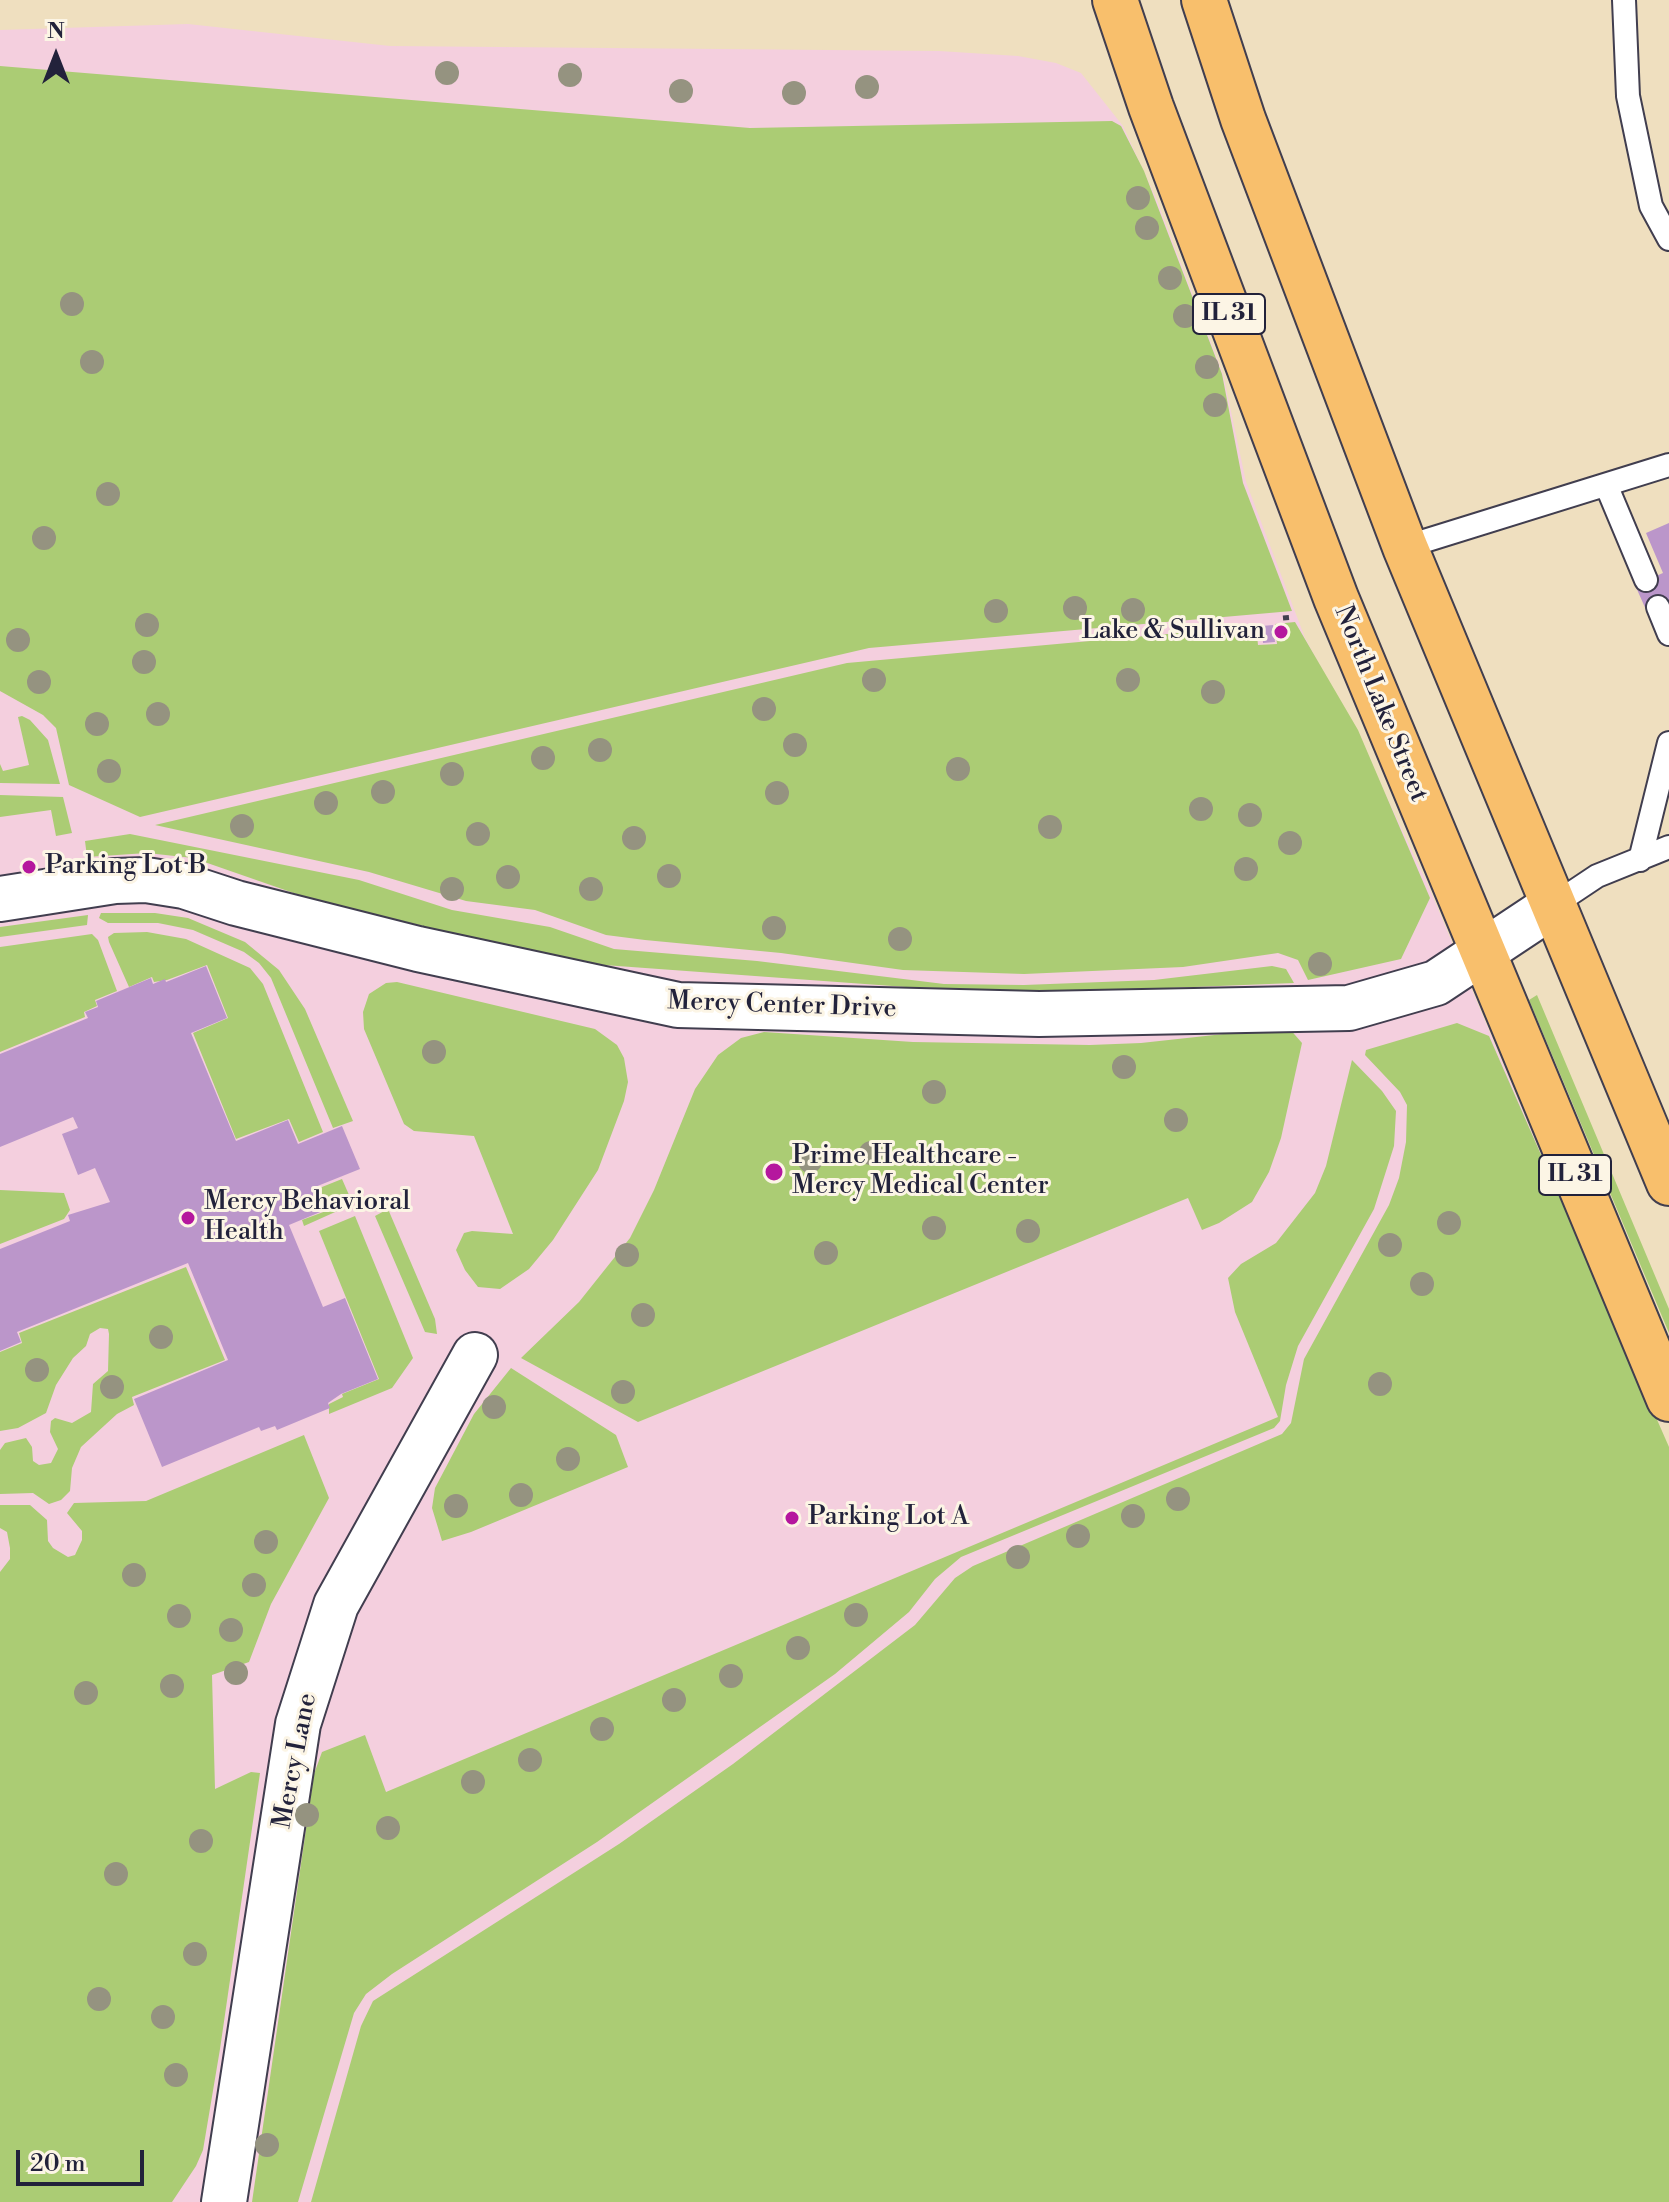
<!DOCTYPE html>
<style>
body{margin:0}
#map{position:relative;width:1669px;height:2202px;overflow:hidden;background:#efdfbf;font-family:"Libre Bodoni",serif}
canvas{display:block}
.north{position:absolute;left:16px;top:16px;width:80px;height:80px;-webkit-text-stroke:6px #fcf5e5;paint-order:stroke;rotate:0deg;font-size:22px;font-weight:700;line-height:32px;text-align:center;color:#22223b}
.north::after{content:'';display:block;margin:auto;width:28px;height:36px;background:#22223b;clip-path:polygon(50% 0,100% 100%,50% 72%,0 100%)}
.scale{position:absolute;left:16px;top:2150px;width:128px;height:36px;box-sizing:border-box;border:4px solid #22223b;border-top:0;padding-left:10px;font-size:24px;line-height:28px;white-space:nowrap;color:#22223b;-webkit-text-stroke:6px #fcf5e5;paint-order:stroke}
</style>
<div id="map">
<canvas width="1669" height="2202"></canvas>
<div class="north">N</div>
<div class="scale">20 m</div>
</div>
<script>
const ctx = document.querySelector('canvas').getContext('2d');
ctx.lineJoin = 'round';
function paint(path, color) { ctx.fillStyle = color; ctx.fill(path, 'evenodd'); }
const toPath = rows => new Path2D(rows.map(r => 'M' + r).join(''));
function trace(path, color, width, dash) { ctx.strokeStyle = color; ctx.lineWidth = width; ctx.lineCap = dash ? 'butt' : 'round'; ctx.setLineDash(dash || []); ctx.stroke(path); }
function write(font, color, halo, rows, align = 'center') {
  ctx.font = font + ' "Libre Bodoni",serif'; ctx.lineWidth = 6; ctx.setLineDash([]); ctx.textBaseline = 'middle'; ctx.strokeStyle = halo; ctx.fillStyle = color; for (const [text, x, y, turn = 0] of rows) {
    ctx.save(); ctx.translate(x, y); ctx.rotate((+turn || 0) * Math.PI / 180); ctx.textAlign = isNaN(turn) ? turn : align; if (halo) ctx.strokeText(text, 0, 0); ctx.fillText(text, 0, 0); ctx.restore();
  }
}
paint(toPath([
 [188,24,390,46,939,51,1018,56,1056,63,1081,73,1123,126,1156,198,1223,374,1246,482,1305,638,1354,727,1428,885,1669,1459,1669,2202,0,2202,0,30]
]), '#f4cfde');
paint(toPath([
 [0,66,750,128,1112,121,1121,126,1144,171,1222,374,1243,483,1292,611,869,648,140,817,69,785,56,728,43,715,0,691],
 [1295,622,1358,730,1430,898,1401,959,1308,980,1298,960,1278,953,1183,967,1024,974,903,970,781,953,645,940,606,935,535,910,466,901,369,872,155,825,847,663,1256,626,1258,645,1277,644,1275,624],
 [22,716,30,720,48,740,60,784,0,783,0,764,3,771,29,765,18,717],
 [0,795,63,797,72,833,56,836,51,810,0,817],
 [130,834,359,880,452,910,550,927,614,949,757,961,944,984,1024,985,1154,980,1272,966,1286,969,1294,983,1068,992,906,987,604,965,492,943,305,897,193,858,147,853,87,857,85,841],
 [155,913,188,918,245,942,279,970,305,1009,353,1121,333,1128,271,978,259,963,244,952,193,930,158,923,108,923,99,918,101,913],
 [88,915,87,925,0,937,0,927],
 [114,933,147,932,186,939,250,968,263,984,323,1132,299,1142,289,1119,236,1139,193,1033,228,1018,207,965,167,980,154,982,152,977,129,987,109,942,108,937],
 [92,934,98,940,117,991,95,1000,97,1006,84,1012,85,1017,0,1052,0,947],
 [397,982,595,1029,617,1045,624,1058,628,1082,624,1101,598,1170,553,1240,529,1269,500,1289,478,1287,465,1270,456,1250,464,1233,472,1231,513,1234,474,1136,414,1131,404,1124,364,1029,363,1012,369,994,386,983],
 [1537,995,1669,1309,1669,1333,1529,1000],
 [1457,1023,1489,1036,1669,1447,1669,2202,311,2202,361,2026,373,2001,619,1844,733,1764,915,1625,955,1578,973,1566,1282,1434,1291,1423,1304,1359,1389,1205,1399,1178,1406,1142,1407,1105,1400,1092,1365,1055,1366,1050],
 [1288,1027,1302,1043,1281,1138,1269,1172,1252,1202,1219,1223,1202,1230,1188,1198,638,1422,521,1358,579,1302,630,1238,654,1190,695,1089,718,1055,741,1038,764,1032,913,1042,1090,1045,1141,1043],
 [1352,1060,1382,1091,1396,1111,1394,1146,1374,1209,1298,1346,1286,1385,1280,1421,1274,1428,961,1557,935,1579,909,1612,835,1674,597,1842,392,1974,366,1994,354,2013,298,2202,252,2202,314,1774,322,1752,365,1735,386,1792,1278,1417,1235,1312,1228,1278,1241,1264,1276,1243,1315,1193,1326,1166],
 [342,1179,353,1204,304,1226,302,1220,326,1211,317,1189],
 [0,1190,64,1193,70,1210,64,1219,0,1244],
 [388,1209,435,1319,437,1334,425,1332,375,1216],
 [355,1216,413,1358,392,1388,329,1414,329,1404,343,1397,342,1394,379,1379,319,1231],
 [186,1267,225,1360,132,1397,134,1405,117,1414,81,1447,72,1468,70,1491,61,1500,49,1504,33,1493,0,1494,0,1450,5,1443,26,1438,32,1447,33,1461,39,1465,51,1463,58,1449,50,1432,51,1421,55,1418,72,1423,91,1412,93,1384,108,1371,109,1334,108,1329,100,1328,90,1334,86,1346,73,1358,56,1385,46,1413,18,1428,0,1431,0,1352,22,1343,19,1333],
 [511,1368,616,1435,628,1467,471,1532,442,1541,432,1508,435,1488,474,1414],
 [304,1435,329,1498,271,1604,249,1662,212,1675,215,1789,251,1772,260,1773,220,2049,203,2150,196,2166,172,2202,0,2202,0,1572,10,1559,10,1548,7,1532,0,1528,0,1505,30,1505,47,1520,48,1541,53,1548,68,1557,75,1555,82,1540,82,1531,67,1513,74,1503,146,1501]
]), '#abcc74');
paint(toPath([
 [1669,523,1669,603,1647,612,1635,585,1663,573,1646,533],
 [1273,625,1275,642,1263,643,1262,626],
 [206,966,227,1018,191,1033,236,1141,288,1120,298,1144,342,1126,360,1169,315,1187,325,1210,289,1225,323,1307,345,1298,378,1379,341,1394,328,1403,330,1408,277,1430,275,1426,261,1431,259,1427,162,1467,134,1399,228,1360,188,1263,17,1332,21,1342,0,1351,0,1249,70,1221,68,1215,110,1202,95,1168,78,1175,62,1134,78,1128,73,1117,0,1147,0,1054,88,1018,85,1012,98,1007,96,1001,151,978,153,984,165,979,166,982]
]), '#bb96ca');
const lane = toPath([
 [1624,0,1628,96,1651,206,1669,239],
 [1607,487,1646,580],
 [1405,547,1669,465],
 [1658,607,1669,634],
 [1640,860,1669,743],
 [1552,906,1597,876,1669,847]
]);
const street = toPath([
 [0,899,115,881,146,880,184,886,236,903,418,949,678,1005,1039,1014,1349,1008,1436,983,1552,906],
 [224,2202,298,1724,336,1605,475,1355]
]);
const primary = toPath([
 [1115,0,1151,107,1336,598,1669,1399],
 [1204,0,1243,119,1405,547,1669,1183]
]);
trace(lane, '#413e4f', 26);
trace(street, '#413e4f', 48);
trace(primary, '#413e4f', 48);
trace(toPath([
 [1283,618,1294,617]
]), '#413e4f', 5, [6, 6]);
trace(lane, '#fff', 22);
trace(street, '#fff', 44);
trace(primary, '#f8bf6c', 44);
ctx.fillStyle = '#959380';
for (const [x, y] of [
 [447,73],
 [570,75],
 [867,87],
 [681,91],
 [794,93],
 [1138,198],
 [1147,228],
 [1170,278],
 [72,304],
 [1185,316],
 [92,362],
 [1207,367],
 [1215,405],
 [108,494],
 [44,538],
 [1075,608],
 [1133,610],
 [996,611],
 [147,625],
 [18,640],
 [144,662],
 [874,680],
 [1128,680],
 [39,682],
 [1213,692],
 [764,709],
 [158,714],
 [97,724],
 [795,745],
 [600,750],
 [543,758],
 [958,769],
 [109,771],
 [452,774],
 [383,792],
 [777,793],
 [326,803],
 [1201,809],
 [1250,815],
 [242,826],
 [1050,827],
 [478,834],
 [634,838],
 [1290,843],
 [1246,869],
 [669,876],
 [508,877],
 [452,889],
 [591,889],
 [774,928],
 [900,939],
 [1320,964],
 [434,1052],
 [1124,1067],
 [934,1092],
 [1176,1120],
 [871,1153],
 [810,1161],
 [1449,1223],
 [934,1228],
 [1028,1231],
 [1390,1245],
 [826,1253],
 [627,1255],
 [1422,1284],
 [643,1315],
 [161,1337],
 [37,1370],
 [1380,1384],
 [112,1387],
 [623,1392],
 [494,1407],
 [568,1459],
 [521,1495],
 [1178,1499],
 [456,1506],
 [1133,1516],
 [1078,1536],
 [266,1542],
 [1018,1557],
 [134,1575],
 [254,1585],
 [856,1615],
 [179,1616],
 [231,1630],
 [798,1648],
 [236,1673],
 [731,1676],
 [172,1686],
 [86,1693],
 [674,1700],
 [602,1729],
 [530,1760],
 [473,1782],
 [307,1815],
 [388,1828],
 [201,1841],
 [116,1874],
 [195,1954],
 [99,1999],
 [163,2017],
 [176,2075],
 [267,2145]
]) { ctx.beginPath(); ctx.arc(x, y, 12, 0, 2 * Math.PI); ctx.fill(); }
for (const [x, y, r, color] of [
 [1281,632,8,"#b5179e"],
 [29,867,8,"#b5179e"],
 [774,1172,10,"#b5179e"],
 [188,1218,8,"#b5179e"],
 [792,1518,8,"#b5179e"]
]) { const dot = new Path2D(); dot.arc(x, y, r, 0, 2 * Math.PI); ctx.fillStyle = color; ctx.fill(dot); trace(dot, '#fcf5e5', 3); }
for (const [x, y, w] of [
 [1229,314,72],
 [1575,1175,72]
]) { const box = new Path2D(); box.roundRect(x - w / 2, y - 20, w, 40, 6); ctx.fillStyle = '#fcf5e5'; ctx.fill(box); trace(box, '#22223b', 2); }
write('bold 24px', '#22223b', null, [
 ["IL 31",1229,314],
 ["IL 31",1575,1175]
]);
write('26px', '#22223b', '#fcf5e5', [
 ["Lake & Sullivan",1265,632,"right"],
 ["Parking Lot B",45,867],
 ["Prime Healthcare -",792,1157],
 ["Mercy Medical Center",792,1187],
 ["Mercy Behavioral",204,1203],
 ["Health",204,1233],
 ["Parking Lot A",808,1518]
], 'left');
write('26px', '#22223b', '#fcf5e5', [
 ["North Lake Street",1380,704,68],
 ["Mercy Center Drive",782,1006,2],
 ["Mercy Lane",296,1761,-79]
]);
</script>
